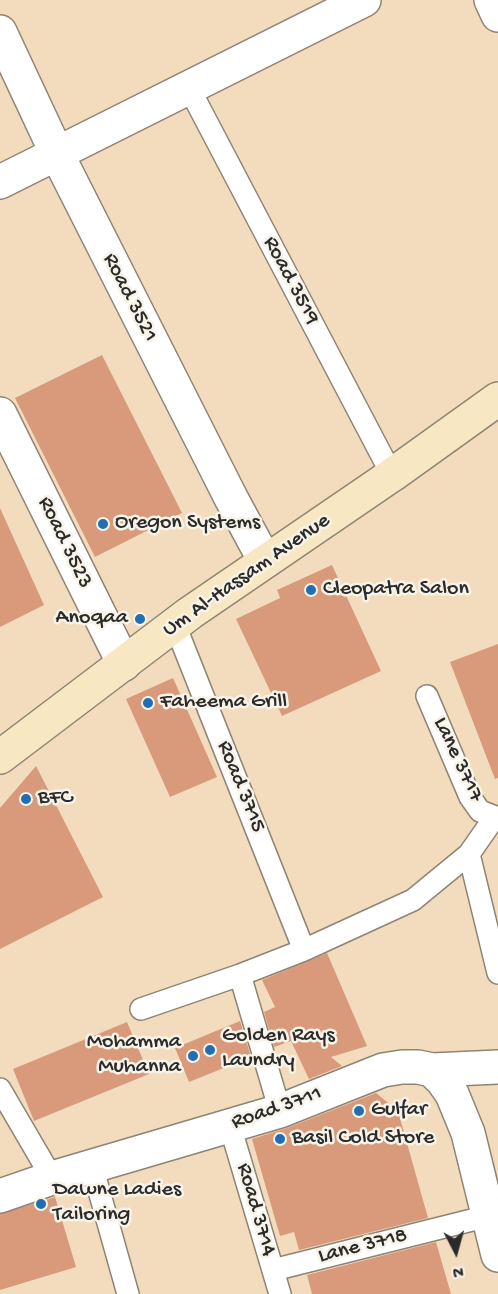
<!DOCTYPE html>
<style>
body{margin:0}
#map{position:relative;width:498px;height:1294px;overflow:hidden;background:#f2dcbd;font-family:"Gochi Hand",sans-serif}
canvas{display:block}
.north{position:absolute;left:426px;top:1222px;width:60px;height:60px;-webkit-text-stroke:4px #f7f3e8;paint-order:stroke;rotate:174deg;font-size:16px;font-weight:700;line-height:24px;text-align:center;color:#2b2b2b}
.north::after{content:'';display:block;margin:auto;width:21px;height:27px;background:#2b2b2b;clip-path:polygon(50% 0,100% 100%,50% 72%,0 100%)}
</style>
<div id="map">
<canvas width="498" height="1294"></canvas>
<div class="north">N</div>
</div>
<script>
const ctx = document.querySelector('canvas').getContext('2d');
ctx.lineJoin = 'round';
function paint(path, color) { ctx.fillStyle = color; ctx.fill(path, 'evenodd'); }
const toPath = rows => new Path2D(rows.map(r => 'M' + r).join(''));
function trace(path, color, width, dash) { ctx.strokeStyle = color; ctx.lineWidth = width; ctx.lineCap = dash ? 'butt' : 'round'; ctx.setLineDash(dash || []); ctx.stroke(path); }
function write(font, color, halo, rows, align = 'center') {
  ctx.font = font + ' "Gochi Hand",sans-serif'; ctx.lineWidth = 5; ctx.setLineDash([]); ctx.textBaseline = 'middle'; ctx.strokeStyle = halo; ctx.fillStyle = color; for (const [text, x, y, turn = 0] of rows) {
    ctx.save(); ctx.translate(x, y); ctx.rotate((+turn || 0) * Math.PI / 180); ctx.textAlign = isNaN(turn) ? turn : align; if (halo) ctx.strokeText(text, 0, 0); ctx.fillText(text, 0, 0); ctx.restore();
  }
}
paint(toPath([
 [102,355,182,513,95,557,15,398],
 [0,508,44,605,0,627],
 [332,565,381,671,282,716,236,619,280,598,277,590],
 [498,644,498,778,495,779,450,662],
 [173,678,217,777,170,797,126,699],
 [36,766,103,897,0,949,0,808],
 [327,953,367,1046,331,1057,342,1066,309,1079,291,1041,274,1047,264,1012,275,1007,262,980],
 [240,1021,251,1057,189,1082,175,1048],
 [127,1022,149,1074,34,1121,13,1069],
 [376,1093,398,1111,428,1218,299,1250,294,1232,280,1236,252,1139,287,1128],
 [55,1197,76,1267,0,1290,0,1214],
 [436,1242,451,1294,312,1294,307,1275]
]), '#d89a7b');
const lane = toPath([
 [189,88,392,475],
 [175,625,304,950],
 [427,696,470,797,480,811,498,818],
 [469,854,498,973],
 [240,975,280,1111],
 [141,1009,240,975,304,950,413,900,469,854,494,818],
 [0,1089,52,1178],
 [230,1126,280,1294],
 [92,1166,128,1294],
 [273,1270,488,1216]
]);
const street = toPath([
 [491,0,498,15],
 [0,32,57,154,231,498,265,561],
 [0,182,364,0],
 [0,414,124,664],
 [432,1070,498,1067],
 [0,1196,52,1178,280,1111,383,1070,402,1067,418,1067,432,1070,443,1081,452,1094,468,1133,498,1255]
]);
const secondary = toPath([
 [0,757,190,613,392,475,498,399]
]);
trace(lane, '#8e8474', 24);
trace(street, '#8e8474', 36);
trace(secondary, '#8e8474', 36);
trace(lane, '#fff', 21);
trace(street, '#fff', 33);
trace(secondary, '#f7e8c3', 33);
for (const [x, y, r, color] of [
 [103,524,6,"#1f6fb2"],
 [311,590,6,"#1f6fb2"],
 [140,619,6,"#1f6fb2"],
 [148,703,6,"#1f6fb2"],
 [26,799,6,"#1f6fb2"],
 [210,1050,6,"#1f6fb2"],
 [193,1056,6,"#1f6fb2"],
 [359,1111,6,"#1f6fb2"],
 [280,1139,6,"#1f6fb2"],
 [41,1204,6,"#1f6fb2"]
]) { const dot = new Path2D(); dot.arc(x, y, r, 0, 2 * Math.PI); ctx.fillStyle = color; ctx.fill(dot); trace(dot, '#f7f3e8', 2); }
write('22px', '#2b2b2b', '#f7f3e8', [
 ["Road 3519",290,281,62],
 ["Road 3521",129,298,63],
 ["Road 3523",64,543,64],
 ["Um Al-Hassam Avenue",247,576,-35],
 ["Lane 3717",457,760,65],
 ["Road 3715",240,787,68],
 ["Road 3711",277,1109,-19],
 ["Road 3714",255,1210,74],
 ["Lane 3718",363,1247,-14]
]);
write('22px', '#2b2b2b', '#f7f3e8', [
 ["Oregon Systems",115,524],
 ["Cleopatra Salon",323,590],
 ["Anoqaa",128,619,"right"],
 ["Faheema Grill",160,703],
 ["BFC",38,799],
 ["Golden Rays",222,1037],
 ["Laundry",222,1062],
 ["Mohamma",181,1043,"right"],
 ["Muhanna",181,1068,"right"],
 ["Gulfar",371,1111],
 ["Basil Cold Store",292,1139],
 ["Dawne Ladies",53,1191],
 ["Tailoring",53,1216]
], 'left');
</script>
